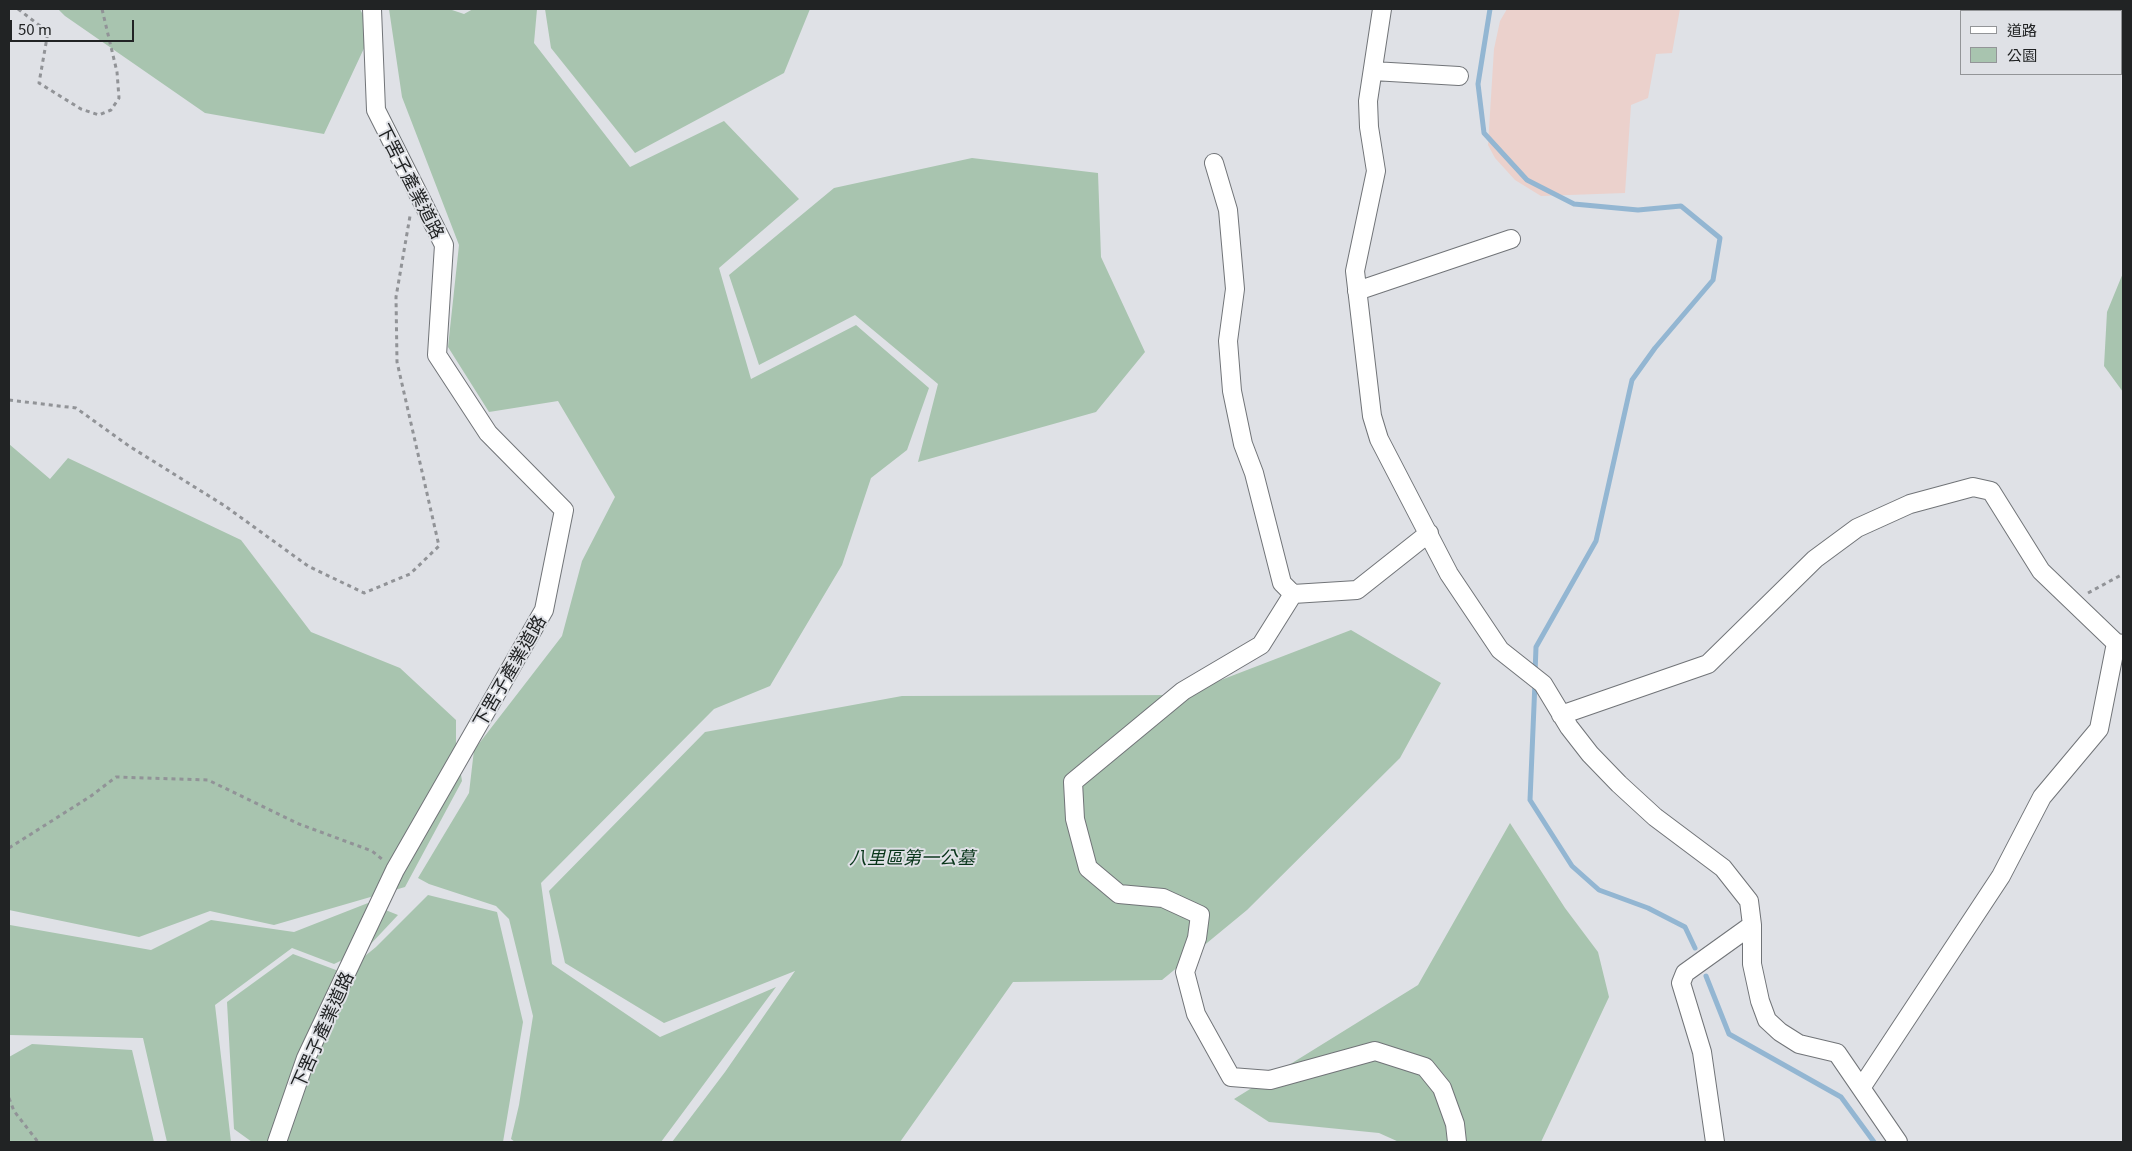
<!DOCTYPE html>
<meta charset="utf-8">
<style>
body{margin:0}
#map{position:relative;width:2132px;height:1151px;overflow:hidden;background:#dfe1e6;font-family:Georgia,"Noto Sans TC",serif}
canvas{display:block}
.frame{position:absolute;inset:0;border:10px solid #212324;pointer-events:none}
.legend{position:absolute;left:1960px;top:10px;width:162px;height:65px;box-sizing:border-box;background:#dfe1e6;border:1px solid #939598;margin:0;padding:6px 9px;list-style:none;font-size:15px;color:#212324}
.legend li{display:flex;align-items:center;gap:10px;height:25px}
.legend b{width:25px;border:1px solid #939598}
.scale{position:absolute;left:10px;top:20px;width:124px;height:22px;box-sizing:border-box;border:2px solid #212324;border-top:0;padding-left:6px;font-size:15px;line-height:18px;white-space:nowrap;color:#212324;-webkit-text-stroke:4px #dfe1e6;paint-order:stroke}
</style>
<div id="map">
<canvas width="2132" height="1151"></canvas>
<div class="frame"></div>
<ul class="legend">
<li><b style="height:6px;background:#fff"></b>道路</li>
<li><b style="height:14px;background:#a8c4af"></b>公園</li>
</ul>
<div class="scale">50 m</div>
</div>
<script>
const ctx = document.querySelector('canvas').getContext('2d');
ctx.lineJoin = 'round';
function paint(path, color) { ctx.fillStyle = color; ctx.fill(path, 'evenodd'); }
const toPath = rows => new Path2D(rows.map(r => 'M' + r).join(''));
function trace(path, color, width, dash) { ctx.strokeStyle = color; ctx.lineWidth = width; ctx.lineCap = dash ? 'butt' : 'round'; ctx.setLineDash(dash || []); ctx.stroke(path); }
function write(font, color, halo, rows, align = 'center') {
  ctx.font = font + ' Georgia,"Noto Sans TC",serif'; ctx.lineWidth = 4; ctx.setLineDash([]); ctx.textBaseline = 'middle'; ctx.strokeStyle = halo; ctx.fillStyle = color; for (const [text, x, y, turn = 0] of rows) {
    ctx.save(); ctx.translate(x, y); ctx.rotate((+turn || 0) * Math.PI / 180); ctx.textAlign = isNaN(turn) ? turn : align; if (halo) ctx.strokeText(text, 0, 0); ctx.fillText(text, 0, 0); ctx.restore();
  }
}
paint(toPath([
 [1507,9,1680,9,1672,53,1656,54,1648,98,1631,105,1625,193,1541,196,1515,180,1495,158,1488,145,1494,49,1500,21]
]), '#ebd1cc');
paint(toPath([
 [58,9,360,9,365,19,366,44,324,134,205,113,65,16],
 [389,9,449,9,464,14,473,9,537,9,534,43,630,167,724,121,799,199,719,268,751,379,856,325,929,388,907,450,871,478,842,565,770,686,714,709,541,883,552,964,660,1037,776,987,661,1142,515,1142,511,1139,519,1105,533,1016,509,919,496,906,429,884,418,878,469,793,474,750,562,636,582,561,615,497,558,401,489,412,448,347,459,245,402,97],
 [545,9,810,9,784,73,635,153,551,48],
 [972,158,1098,173,1101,257,1145,352,1096,412,918,462,938,384,855,315,759,365,729,275,834,188],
 [2123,273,2123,392,2104,366,2107,312],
 [9,444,50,479,68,458,241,540,311,632,400,668,456,720,456,743,462,781,405,887,274,925,210,911,139,937,9,910],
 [1351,630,1441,683,1400,758,1247,910,1162,980,1013,982,900,1142,672,1142,725,1072,795,971,664,1023,565,963,549,891,705,732,902,696,1182,695],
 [1510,823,1565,908,1598,952,1609,997,1541,1142,1399,1142,1379,1133,1269,1122,1234,1099,1418,985],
 [428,895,497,912,523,1022,503,1142,252,1142,234,1129,227,1002,293,954,344,973,376,947],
 [368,903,398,915,367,948,334,964,292,948,215,1005,231,1142,167,1142,143,1038,9,1035,10,925,151,950,211,920,294,932],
 [32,1044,132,1050,154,1142,9,1142,9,1057]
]), '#a8c4af');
trace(toPath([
 [1490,9,1478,84,1484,133,1527,180,1574,204,1638,210,1681,206,1720,238,1713,280,1655,348,1632,380,1596,541,1536,647,1535,674],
 [1535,682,1530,800,1572,866,1599,890,1648,908,1685,927,1695,948],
 [1706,976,1729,1034,1841,1097,1874,1142]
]), '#93b6d2', 5);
const minor = toPath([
 [1382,9,1368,101,1369,127,1376,171,1355,271,1372,416,1379,439,1449,574,1500,650,1543,684,1569,727,1590,754,1619,784,1655,817,1723,868,1749,901,1752,925,1752,964,1760,1001,1767,1020,1780,1032,1799,1044,1837,1053,1898,1142],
 [1373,71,1459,76],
 [1214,163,1228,210,1235,289,1228,341,1232,391,1243,444,1254,473,1282,583,1293,594,1357,590,1429,533],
 [1357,291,1511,239],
 [1293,594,1261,645,1183,691,1073,782,1075,819,1088,868,1119,894,1163,898,1200,915,1197,938,1185,972,1196,1014,1231,1077,1270,1080,1375,1051,1425,1067,1442,1088,1455,1124,1457,1142],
 [1561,715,1708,664,1815,559,1857,528,1910,504,1973,487,1991,491,2041,571,2116,643,2123,644],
 [1861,1088,2001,876,2042,797,2099,729,2116,643],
 [277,1142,306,1058,395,870,544,610,564,510,488,433,437,355,444,245,376,110,372,9],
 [1715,1142,1702,1052,1681,983,1685,973,1752,925]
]);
trace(minor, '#717478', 20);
trace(toPath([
 [18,9,48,32,39,83,81,109,99,115,111,110,119,98,117,72,102,9],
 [9,400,76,408,129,446,225,506,308,566,364,593,410,574,439,546,397,362,396,297,410,216],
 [2088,593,2123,574],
 [9,848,91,796,116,777,208,780,299,824,372,851,383,860],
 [9,1098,14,1111,38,1142]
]), '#919397', 3, [4, 4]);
trace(minor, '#fff', 18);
write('18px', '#212324', '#dfe1e6', [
 ["下罟子產業道路",411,181,63],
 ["下罟子產業道路",509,671,-60],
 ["下罟子產業道路",322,1030,-66]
]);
write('italic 18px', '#073419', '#dfe1e6', [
 ["八里區第一公墓",912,857]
]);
</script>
